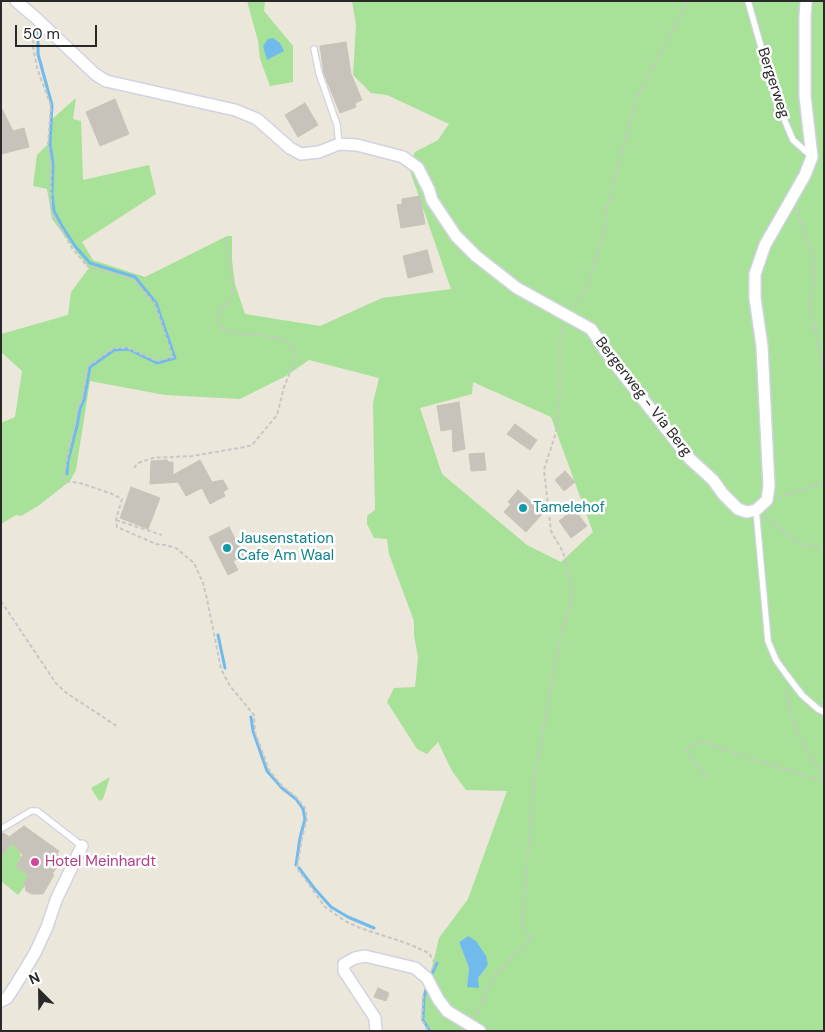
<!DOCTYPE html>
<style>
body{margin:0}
#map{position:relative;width:825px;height:1032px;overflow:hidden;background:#ebe7db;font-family:"DM Sans",sans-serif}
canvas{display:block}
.frame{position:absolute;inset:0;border:2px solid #292929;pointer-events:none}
.north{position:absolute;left:15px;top:967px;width:50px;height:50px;-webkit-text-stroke:4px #fff;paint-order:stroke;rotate:337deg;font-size:14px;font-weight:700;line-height:20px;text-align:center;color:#292929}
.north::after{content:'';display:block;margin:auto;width:18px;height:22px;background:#292929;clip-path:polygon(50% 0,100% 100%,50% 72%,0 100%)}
.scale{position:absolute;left:15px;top:25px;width:82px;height:22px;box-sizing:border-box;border:2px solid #292929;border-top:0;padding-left:6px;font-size:15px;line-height:18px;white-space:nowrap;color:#292929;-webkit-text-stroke:4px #fff;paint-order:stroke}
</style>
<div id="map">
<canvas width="825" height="1032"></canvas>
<div class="frame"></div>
<div class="north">N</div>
<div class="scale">50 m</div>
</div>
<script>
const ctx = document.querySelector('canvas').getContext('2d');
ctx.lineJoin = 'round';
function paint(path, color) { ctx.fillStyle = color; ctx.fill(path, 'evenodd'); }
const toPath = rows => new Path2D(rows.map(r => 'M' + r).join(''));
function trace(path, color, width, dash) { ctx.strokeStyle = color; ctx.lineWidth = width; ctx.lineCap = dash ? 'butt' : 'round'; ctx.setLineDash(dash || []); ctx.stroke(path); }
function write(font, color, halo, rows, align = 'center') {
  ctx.font = font + ' "DM Sans",sans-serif'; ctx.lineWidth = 5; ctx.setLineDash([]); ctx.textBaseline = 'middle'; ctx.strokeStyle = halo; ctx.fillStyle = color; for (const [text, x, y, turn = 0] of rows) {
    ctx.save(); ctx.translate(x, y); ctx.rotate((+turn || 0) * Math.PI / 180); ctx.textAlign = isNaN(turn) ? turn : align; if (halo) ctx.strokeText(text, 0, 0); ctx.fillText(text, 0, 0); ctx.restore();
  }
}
paint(toPath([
 [247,1,265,1,264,11,293,46,293,82,270,86,260,59,258,41],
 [352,1,824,1,824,1031,432,1031,424,1019,425,997,439,938,468,899,507,791,466,790,452,771,438,742,427,754,417,749,387,702,394,688,415,687,418,657,414,635,414,621,389,554,387,539,374,538,367,524,367,516,375,510,373,403,379,378,309,360,286,376,240,399,165,395,90,381,76,470,70,481,38,506,21,516,16,515,1,524,1,423,15,417,22,371,1,352,1,334,68,315,71,292,89,268,52,219,47,189,33,186,37,155,48,144,51,120,76,98,73,119,81,121,83,180,149,165,156,194,82,242,93,260,145,277,227,236,232,236,232,260,235,284,245,314,320,326,382,298,451,289,408,165,415,152,438,140,449,124,387,95,371,93,353,75,356,25],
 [473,382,551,417,593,532,561,562,527,545,442,474,420,408,472,394],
 [468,936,488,965,478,978,478,987,467,987,469,968,459,942],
 [110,777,103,799,99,801,91,788],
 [12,843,20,852,21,857,16,866,29,876,24,882,24,887,18,895,1,881,1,856]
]), '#a8e198');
paint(toPath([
 [273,38,280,43,284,51,267,60,263,46,268,39],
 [468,936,476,941,486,956,488,965,478,978,479,988,467,987,469,968,459,942]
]), '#70bbec');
trace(toPath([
 [38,23,38,54,52,105,50,144,53,164,52,194,54,211,62,226,75,246,90,263,135,277,156,303,175,358,157,363,128,349,114,350,90,367,84,400,80,409,77,426,68,461,67,474],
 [218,635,225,668],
 [251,717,253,731,267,771,282,788,296,799,303,809,305,819,300,838,296,865],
 [299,868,314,888,331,907,348,917,374,928],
 [430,978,437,963],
 [427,986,424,997,423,1020,430,1031]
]), '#70bbec', 3);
const building = toPath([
 [346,42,351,74,362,100,355,103,356,107,340,113,324,74,320,46,346,42],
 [115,99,129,134,100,146,86,112,115,99],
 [305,103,318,125,298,137,285,115,305,103],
 [1,107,13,131,24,128,29,147,1,154,1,107],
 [420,196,425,224,401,228,397,205,402,204,402,199,420,196],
 [427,250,433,272,408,278,403,256,427,250],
 [459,402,465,449,453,452,452,429,441,431,437,406,459,402],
 [515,424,537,440,530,450,507,434,515,424],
 [484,453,486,470,471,471,469,454,484,453],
 [167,460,168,462,173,462,173,475,200,460,212,482,223,480,228,489,223,492,225,496,210,504,202,488,186,496,178,482,150,484,151,461,167,460],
 [565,471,575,482,564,491,555,480,565,471],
 [131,487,160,498,148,529,120,518,131,487],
 [518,490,543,513,526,532,504,512,511,504,508,502,518,490],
 [574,509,587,526,571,538,559,521,574,509],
 [229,527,244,556,233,561,238,570,228,575,209,537,229,527],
 [24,826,59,851,57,854,62,860,52,874,54,875,43,894,32,894,26,891,24,882,29,876,16,866,23,855,12,843,1,856,1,834,4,833,9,837,24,826],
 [378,988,389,993,386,1001,374,997,378,988]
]);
paint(building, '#c7c3bb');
trace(building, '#c7c3b5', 1);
const service = toPath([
 [748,1,776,100,793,140,811,156],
 [314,49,319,73,337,125,339,144],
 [756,510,768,641,776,660,786,674,802,695,818,709,824,712],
 [1,829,31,811,37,811,82,846]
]);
const minor = toPath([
 [16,1,36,18,95,74,106,81,235,110,257,119,290,148,301,154,319,152,339,144,357,145,403,157,418,168,429,190,432,200,456,236,476,256,517,288,591,329,612,360,690,459,713,480,723,494,738,509,747,512,756,510,767,500,769,486,762,346,755,298,755,274,765,245,805,175,812,157,805,96,805,17,806,1],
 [1,1001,7,998,15,986,35,953,47,927,56,900,82,846],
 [376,1031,375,1018,344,971,344,964,355,958,365,956,415,968,427,978,438,999,447,1011,480,1031]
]);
trace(service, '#d1d2e2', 8);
trace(minor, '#d1d2e2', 14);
trace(toPath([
 [34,33,33,47,37,68,51,106,48,144,51,164,51,211,72,248,87,266,133,279,155,304,173,357,157,361,128,348,114,348,88,366,82,399,78,408,63,478,65,481,80,483,110,493,122,499,116,520,117,527,156,544,165,545,176,548,194,563,203,583,207,599,221,669,230,686,254,715,255,732,269,770,282,786,296,797,305,808,307,819,302,838,297,868,325,907,345,921,360,928,406,943,429,953,435,963,432,969],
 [799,208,798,215,814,259,813,292,809,303,824,370],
 [574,306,586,291,605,229,607,209,636,99,688,1],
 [134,468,138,463,153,458,192,456,245,447,252,445,277,415,284,387,295,360,295,354,293,348,288,343,280,339,262,335,242,334,226,331,219,326,217,319,220,311,233,294,226,238],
 [778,497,824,483],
 [765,517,797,543,824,549],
 [116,520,162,535],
 [1,601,55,682,65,692,118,727],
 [786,689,790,712,797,731,809,756,824,774],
 [706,778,688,754,687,749,691,745,695,743,702,742,824,782],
 [423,995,422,1020,428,1031],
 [476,1016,494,976,531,938,522,928,534,780,560,639,573,592,563,552,551,531,544,470,556,432,560,394,560,340,564,326]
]), '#c7c7c7', 2, [4, 2.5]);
trace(service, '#fff', 5.5);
trace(minor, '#fff', 11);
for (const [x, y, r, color] of [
 [523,508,5,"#0f9aa8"],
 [227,548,5,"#0f9aa8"],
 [35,862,5,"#d1479c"]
]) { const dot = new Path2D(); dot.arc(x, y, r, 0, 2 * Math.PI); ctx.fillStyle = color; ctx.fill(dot); trace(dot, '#fff', 2); }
write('15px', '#292929', '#fff', [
 ["Bergerweg",773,83,72],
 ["Bergerweg - Via Berg",643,397,52]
]);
write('15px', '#0d838f', '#fff', [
 ["Tamelehof",533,508],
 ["Jausenstation",237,539],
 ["Cafe Am Waal",237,556]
], 'left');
write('15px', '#b23c85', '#fff', [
 ["Hotel Meinhardt",45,862]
], 'left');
</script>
